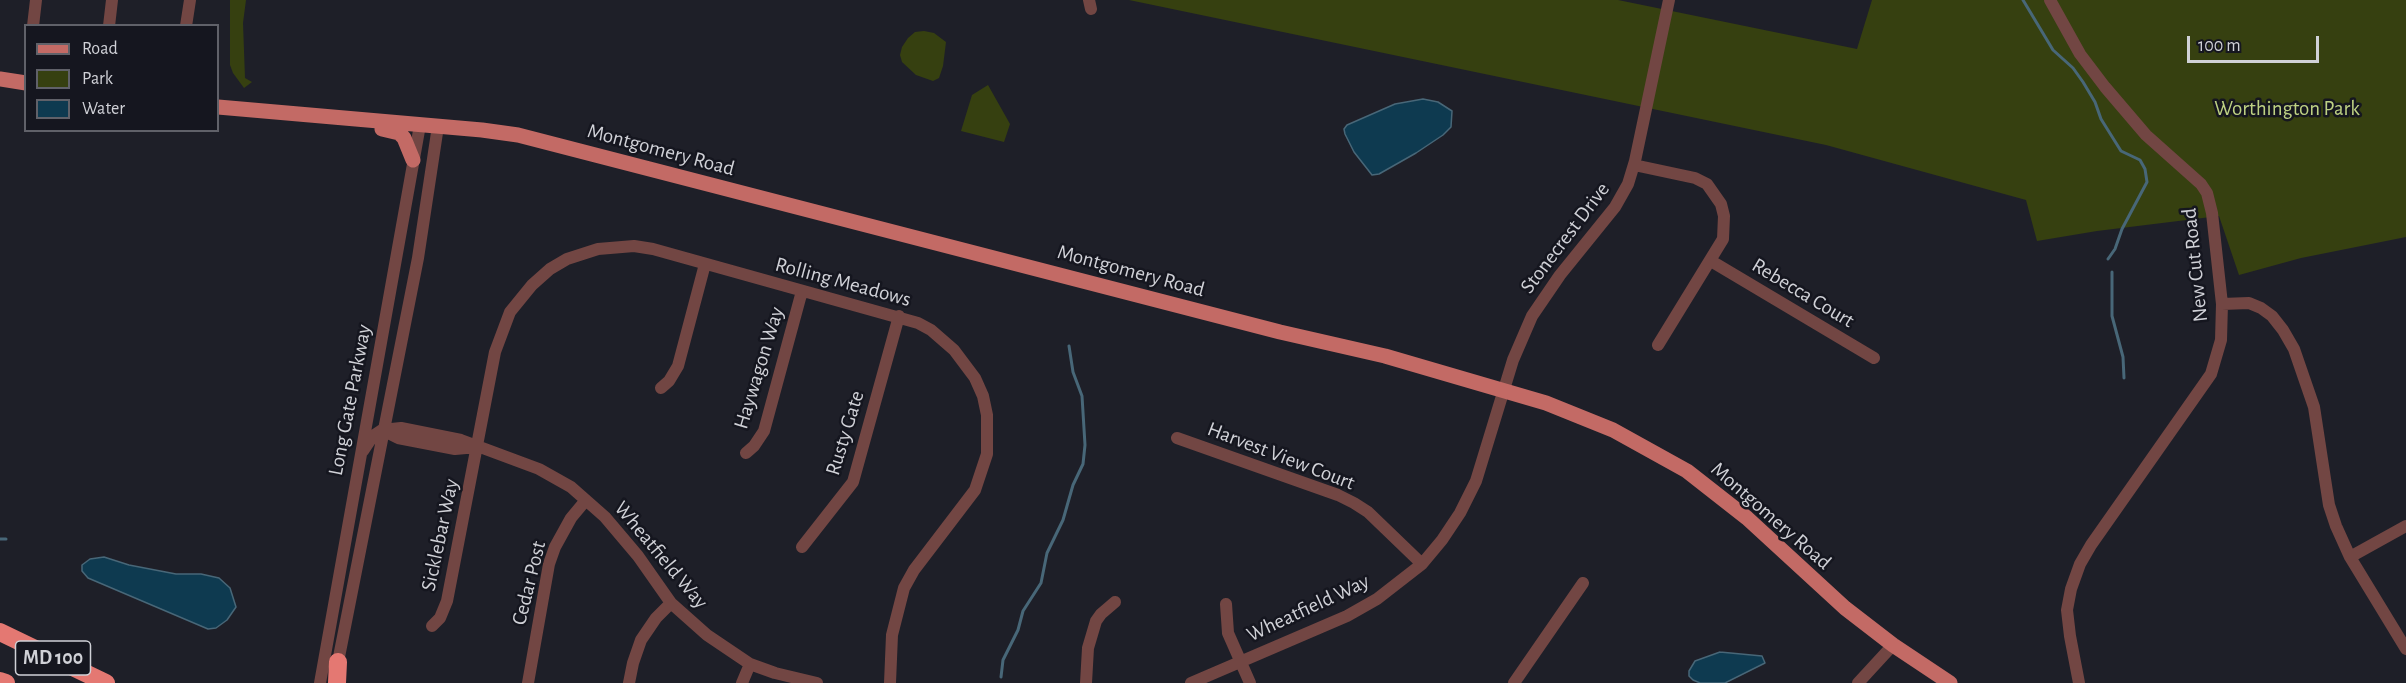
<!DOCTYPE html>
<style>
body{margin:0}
#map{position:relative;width:2406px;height:683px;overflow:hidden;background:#1e1f28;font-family:"Alegreya Sans",sans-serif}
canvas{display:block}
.legend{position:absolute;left:24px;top:24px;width:195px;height:108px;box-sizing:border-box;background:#15161f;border:2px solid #606169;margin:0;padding:8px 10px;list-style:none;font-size:18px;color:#d0d1d7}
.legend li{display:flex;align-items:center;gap:12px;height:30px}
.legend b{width:30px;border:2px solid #606169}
.scale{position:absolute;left:2187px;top:36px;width:132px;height:27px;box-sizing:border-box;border:3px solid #d0d1d7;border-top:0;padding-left:8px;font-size:18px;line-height:21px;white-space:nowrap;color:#d0d1d7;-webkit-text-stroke:4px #15161f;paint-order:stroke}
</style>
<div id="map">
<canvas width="2406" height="683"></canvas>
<ul class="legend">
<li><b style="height:8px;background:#c36a65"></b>Road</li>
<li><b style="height:16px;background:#364010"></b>Park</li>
<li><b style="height:16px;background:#0e3a50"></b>Water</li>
</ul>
<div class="scale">100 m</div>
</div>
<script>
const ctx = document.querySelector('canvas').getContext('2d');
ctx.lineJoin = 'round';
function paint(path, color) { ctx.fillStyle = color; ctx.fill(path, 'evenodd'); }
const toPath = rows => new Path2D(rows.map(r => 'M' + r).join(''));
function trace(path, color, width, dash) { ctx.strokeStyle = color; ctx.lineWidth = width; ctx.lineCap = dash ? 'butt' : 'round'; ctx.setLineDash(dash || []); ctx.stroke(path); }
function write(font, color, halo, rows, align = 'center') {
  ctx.font = font + ' "Alegreya Sans",sans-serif'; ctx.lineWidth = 5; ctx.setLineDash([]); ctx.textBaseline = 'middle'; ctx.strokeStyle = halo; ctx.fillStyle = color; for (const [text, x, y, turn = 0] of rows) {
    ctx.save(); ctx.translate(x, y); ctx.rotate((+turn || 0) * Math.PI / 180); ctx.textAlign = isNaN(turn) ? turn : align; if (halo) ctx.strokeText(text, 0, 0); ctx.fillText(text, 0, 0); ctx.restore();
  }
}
paint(toPath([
 [230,0,246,0,243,23,245,78,252,82,244,88,233,73,230,65],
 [1129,0,1618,0,1857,49,1872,0,2406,0,2406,237,2301,258,2239,275,2219,216,2097,231,2037,241,2026,200,1826,145],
 [924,31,934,33,946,42,943,66,939,78,933,81,916,75,902,62,900,55,902,47,908,38,915,32],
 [988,85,1010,124,1004,142,961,131,972,95]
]), '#364010');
const water = toPath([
 [1423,99,1438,102,1452,111,1451,127,1443,135,1416,153,1379,174,1372,175,1354,152,1345,134,1344,129,1347,125,1395,104,1423,99],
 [104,557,129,565,176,574,201,574,219,578,230,588,236,607,227,620,216,628,208,629,88,578,82,571,82,565,90,559,104,557],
 [1720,652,1762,656,1765,663,1725,683,1700,683,1693,680,1689,676,1689,671,1695,661,1720,652]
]);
paint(water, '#0e3a50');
trace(water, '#486778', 1.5);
trace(toPath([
 [2023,0,2053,50,2073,68,2083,82,2095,102,2101,119,2121,151,2140,160,2145,169,2147,182,2122,229,2115,249,2108,259],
 [2112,272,2112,316,2123,357,2124,378],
 [0,539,6,539],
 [1001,677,1003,660,1018,630,1023,611,1041,583,1047,553,1063,520,1073,485,1083,464,1085,445,1082,396,1073,372,1069,346]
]), '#486778', 3);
trace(toPath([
 [1089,0,1091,9],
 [2050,0,2080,54,2105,87,2146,135,2201,184,2207,193,2212,213,2222,304,2221,340,2211,374,2091,545,2080,564,2071,589,2067,610,2070,636,2079,683],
 [33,26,36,0],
 [109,26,112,0],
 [186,26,190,0],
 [1634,165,1695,178,1707,184,1721,204,1724,216,1723,239,1658,345],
 [1711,261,1874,358],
 [2222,304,2249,303,2261,308,2272,316,2283,330,2294,349,2314,407,2329,505,2336,526,2350,557,2406,649],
 [661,388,669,381,678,366,705,264],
 [382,430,398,438,455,449,477,447],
 [1177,438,1338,495,1354,503,1368,512,1422,564],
 [363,451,373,436,382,430,401,428,461,440,539,469,571,487,605,517,638,556,671,603,707,635,750,664,775,673,817,683],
 [746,453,754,446,764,431,802,291],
 [802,547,853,482,899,316],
 [2350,557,2406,526],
 [1226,604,1228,633,1250,683],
 [432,626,440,618,447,601,495,352,510,312,532,285,550,269,567,259,598,249,634,246,653,249,918,323,931,330,954,350,975,378,983,396,987,415,987,454,975,490,914,570,904,588,892,635,890,683],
 [337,667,418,258,438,126],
 [320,683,420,125],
 [528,683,549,564,555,547,571,518,586,500],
 [629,683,633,663,641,640,656,618,671,603],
 [742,683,750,664],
 [1086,683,1088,648,1096,621,1101,614,1115,602],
 [1191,683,1347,616,1377,599,1422,564,1442,540,1460,513,1476,481,1513,360,1532,316,1560,275,1615,207,1628,184,1635,161,1669,0],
 [1514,683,1583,583],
 [1858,683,1893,645]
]), '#724643', 12);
trace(toPath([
 [0,79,26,83],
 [218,107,482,130,518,135,1280,332,1385,356,1546,403,1613,430,1687,471,1747,518,1845,608,1893,645,1950,683],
 [382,129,399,133,404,138,413,160]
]), '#c36a65', 15);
trace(toPath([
 [0,632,106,683],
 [0,681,6,683],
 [337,683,338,662]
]), '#e47872', 18);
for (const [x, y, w] of [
 [53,658,75]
]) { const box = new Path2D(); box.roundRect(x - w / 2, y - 17, w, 34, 4.5); ctx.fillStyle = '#15161f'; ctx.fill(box); trace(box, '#d0d1d7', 1.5); }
write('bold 20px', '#d0d1d7', null, [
 ["MD 100",53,658]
]);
write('21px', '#bed183', '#15161f', [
 ["Worthington Park",2287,109]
]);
write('21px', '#d0d1d7', '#15161f', [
 ["Montgomery Road",661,150,15],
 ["Stonecrest Drive",1565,238,-53],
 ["New Cut Road",2195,265,-96],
 ["Montgomery Road",1131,271,15],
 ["Rolling Meadows",843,282,15],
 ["Rebecca Court",1803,293,31],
 ["Haywagon Way",759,368,-73],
 ["Long Gate Parkway",350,400,-79],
 ["Rusty Gate",845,433,-73],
 ["Harvest View Court",1281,456,21],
 ["Montgomery Road",1771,516,41],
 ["Sicklebar Way",440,535,-78],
 ["Wheatfield Way",661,555,50],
 ["Cedar Post",529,583,-76],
 ["Wheatfield Way",1308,608,-25]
]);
</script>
